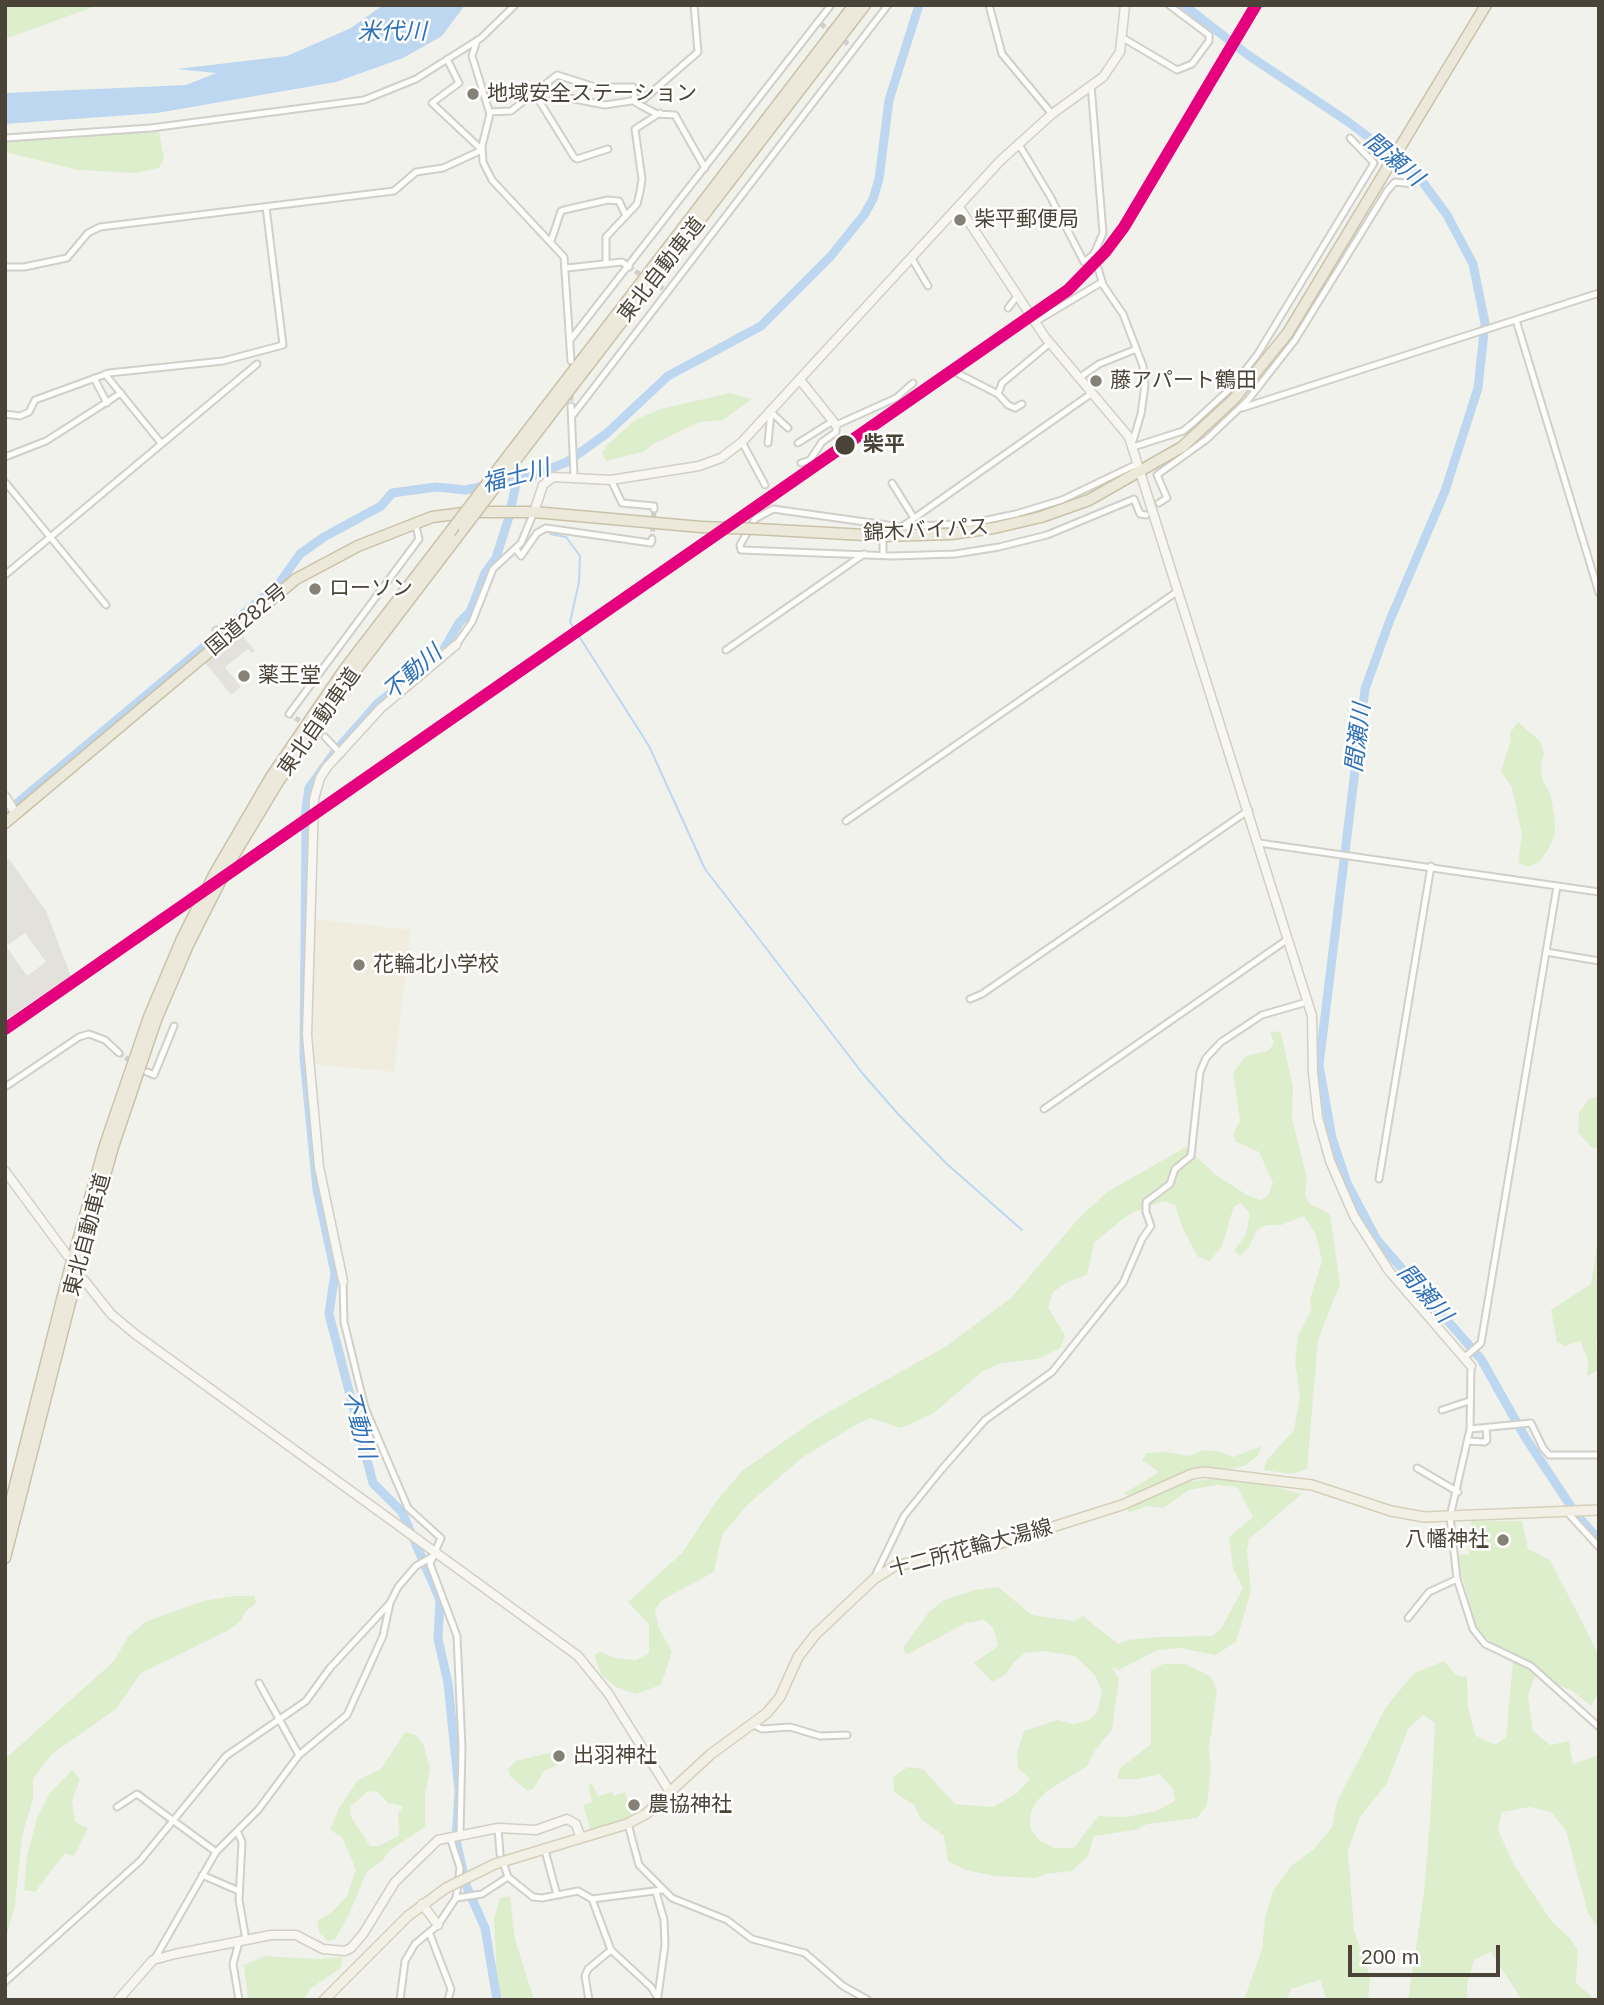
<!DOCTYPE html>
<meta charset="utf-8">
<style>
body{margin:0}
#map{position:relative;width:1604px;height:2005px;overflow:hidden;background:#f2f2ed;font-family:Arial,sans-serif}
canvas{display:block}
.frame{position:absolute;inset:0;border:7px solid #4a4438;pointer-events:none}
.scale{position:absolute;left:1348px;top:1945px;width:152px;height:32px;box-sizing:border-box;border:4px solid #4a4438;border-top:0;padding-left:9px;font-size:21px;line-height:24px;white-space:nowrap;color:#4a4438;-webkit-text-stroke:5px #fff;paint-order:stroke}
</style>
<div id="map">
<canvas width="1604" height="2005"></canvas>
<div class="frame"></div>
<div class="scale">200 m</div>
</div>
<script>
const ctx = document.querySelector('canvas').getContext('2d');
ctx.lineJoin = 'round';
function paint(path, color) { ctx.fillStyle = color; ctx.fill(path, 'evenodd'); }
const toPath = rows => new Path2D(rows.map(r => 'M' + r).join(''));
function trace(path, color, width, dash) { ctx.strokeStyle = color; ctx.lineWidth = width; ctx.lineCap = dash ? 'butt' : 'round'; ctx.setLineDash(dash || []); ctx.stroke(path); }
function write(font, color, halo, rows, align = 'center') {
  ctx.font = font + ' Arial,"Noto Sans JP",sans-serif'; ctx.lineWidth = 5; ctx.setLineDash([]); ctx.textBaseline = 'middle'; ctx.strokeStyle = halo; ctx.fillStyle = color; for (const [text, x, y, turn = 0] of rows) {
    ctx.save(); ctx.translate(x, y); ctx.rotate((+turn || 0) * Math.PI / 180); ctx.textAlign = isNaN(turn) ? turn : align; if (halo) ctx.strokeText(text, 0, 0); ctx.fillText(text, 0, 0); ctx.restore();
  }
}
paint(toPath([
 [314,919,411,930,394,1072,315,1064,311,1000]
]), '#f0eddf');
paint(toPath([
 [5,5,99,5,5,39],
 [159,130,164,159,159,168,135,173,78,170,5,152,5,141],
 [730,393,752,399,723,420,700,422,653,444,643,452,606,461,602,453,607,445,635,420,660,409],
 [1518,722,1540,741,1544,754,1541,764,1542,778,1551,796,1555,821,1555,834,1548,850,1539,862,1528,867,1518,863,1522,835,1512,788,1501,771,1511,740,1510,733],
 [1276,1031,1281,1033,1293,1087,1292,1119,1307,1178,1305,1195,1310,1204,1330,1214,1340,1284,1318,1340,1307,1469,1292,1474,1264,1470,1266,1461,1294,1430,1300,1396,1295,1362,1298,1335,1311,1311,1310,1299,1322,1261,1316,1235,1304,1216,1281,1225,1267,1225,1257,1230,1249,1247,1240,1256,1234,1251,1246,1234,1250,1214,1241,1203,1234,1206,1222,1246,1210,1261,1198,1257,1182,1227,1175,1205,1163,1201,1132,1213,1120,1221,1094,1243,1087,1275,1067,1282,1053,1292,1048,1307,1065,1336,1060,1348,1038,1359,1002,1363,983,1371,934,1413,901,1428,870,1418,857,1424,803,1457,747,1505,722,1535,714,1572,662,1600,655,1610,658,1626,672,1652,661,1685,635,1694,616,1687,601,1674,594,1655,601,1652,616,1658,636,1660,649,1653,649,1624,628,1602,682,1553,715,1503,742,1471,816,1419,945,1347,1011,1298,1079,1218,1107,1192,1186,1147,1216,1175,1247,1195,1261,1200,1267,1197,1273,1183,1259,1152,1236,1142,1233,1134,1240,1121,1233,1073,1246,1056,1268,1051,1274,1043,1270,1033],
 [1599,1095,1599,1149,1592,1148,1578,1133,1579,1113,1588,1100],
 [1599,1232,1599,1339,1596,1342,1599,1370,1587,1376,1588,1360,1580,1341,1565,1346,1557,1342,1551,1310,1591,1284],
 [1261,1446,1258,1456,1246,1465,1232,1469,1204,1467,1134,1497,1123,1494,1159,1472,1142,1460,1146,1453,1166,1452,1190,1456,1203,1450,1221,1452,1233,1457],
 [1211,1479,1253,1481,1302,1494,1249,1539,1247,1551,1251,1591,1236,1642,1215,1655,1180,1648,1158,1650,1119,1670,1112,1667,1119,1679,1112,1730,1096,1749,1087,1766,1047,1791,1036,1802,1030,1815,1031,1829,1040,1841,1055,1848,1074,1848,1098,1816,1126,1817,1156,1811,1175,1801,1173,1789,1160,1774,1138,1779,1117,1779,1120,1768,1151,1744,1151,1670,1163,1664,1185,1664,1211,1677,1217,1691,1209,1748,1211,1768,1207,1805,1197,1818,1147,1824,1135,1830,1094,1836,1088,1856,1072,1871,1045,1874,1036,1878,994,1876,966,1870,948,1861,944,1836,921,1819,914,1805,894,1792,893,1777,908,1767,923,1769,955,1804,993,1807,1017,1793,1030,1779,1018,1768,1017,1753,1024,1731,1058,1720,1073,1724,1089,1720,1097,1713,1102,1692,1095,1675,1075,1656,1042,1651,1025,1653,1013,1663,1006,1674,992,1682,974,1663,998,1646,993,1628,984,1620,966,1623,906,1655,903,1648,929,1612,944,1600,975,1590,998,1587,1032,1615,1073,1621,1083,1616,1118,1644,1128,1640,1157,1637,1212,1636,1221,1629,1243,1588,1233,1569,1229,1537,1253,1517,1237,1487,1217,1485,1189,1490,1163,1508,1148,1506,1128,1513,1128,1507,1185,1482],
 [1471,1521,1522,1521,1528,1549,1550,1560,1599,1655,1599,1692,1591,1706,1571,1690,1535,1676,1528,1695,1533,1731,1550,1745,1569,1741,1573,1764,1599,1755,1599,1929,1588,1913,1566,1831,1551,1812,1530,1807,1502,1812,1498,1830,1514,1865,1552,1922,1569,1937,1578,1950,1576,1983,1596,2000,1522,2000,1491,1952,1474,1960,1467,1985,1467,2000,1408,2000,1424,1893,1430,1820,1435,1723,1423,1715,1408,1729,1387,1783,1360,1817,1348,1850,1354,1930,1370,1977,1368,2000,1327,2000,1320,1980,1291,1989,1286,2000,1244,2000,1262,1949,1265,1918,1273,1891,1291,1866,1315,1848,1332,1827,1337,1802,1386,1707,1414,1673,1444,1661,1456,1675,1467,1677,1468,1707,1475,1735,1495,1745,1506,1737,1513,1662,1476,1628,1456,1554,1469,1555],
 [234,1596,254,1596,256,1603,245,1612,241,1621,227,1631,141,1673,116,1709,52,1754,33,1779,33,1799,22,1836,15,1904,5,1943,5,1759,114,1661,128,1637,145,1622,203,1601],
 [405,1732,416,1735,424,1746,430,1768,425,1795,425,1827,390,1850,382,1861,367,1871,350,1912,335,1940,328,1941,320,1934,317,1921,332,1912,347,1896,356,1870,342,1837,330,1830,338,1810,357,1781,381,1769],
 [377,1791,388,1803,403,1806,398,1814,399,1835,379,1846,370,1846,350,1815,351,1806,367,1792],
 [558,1751,569,1753,563,1762,544,1771,534,1788,528,1791,510,1776,508,1769,515,1761],
 [72,1770,80,1779,72,1801,75,1822,88,1828,74,1856,65,1853,35,1892,24,1890,27,1855,37,1818,50,1793],
 [592,1784,598,1796,612,1792,614,1796,625,1792,632,1817,590,1830,583,1805,592,1802,588,1785],
 [510,1896,515,1939,534,2000,498,2000,494,1918,500,1898],
 [265,1956,317,1959,343,1957,341,1968,311,1988,303,2000,248,2000,244,1965]
]), '#ddeecd');
paint(toPath([
 [240,632,255,651,252,653,248,649,225,667,241,687,231,695,204,661],
 [9,859,46,911,71,976,5,1020,5,860],
 [25,933,46,962,27,976,6,946]
]), '#e2e1dc');
paint(toPath([
 [383,5,465,5,442,36,403,58,336,82,157,113,5,124,5,93,186,85,216,73,177,69,287,56,351,28]
]), '#bdd7f0');
trace(toPath([
 [550,534,566,537,580,556,579,582,570,622,649,746,705,869,863,1074,898,1114,947,1164,1022,1230]
]), '#bdd7f0', 2);
trace(toPath([
 [1184,5,1248,55,1347,121,1416,173,1447,215,1473,264,1485,323,1478,388,1445,491,1390,620,1365,689,1319,1065,1332,1138,1347,1183,1377,1240,1481,1359,1525,1437,1576,1514,1599,1540],
 [511,507,517,480],
 [340,746,378,703,441,654,459,623,470,612,485,573,496,558,509,517],
 [15,805,278,585,300,554,324,537,381,506,392,493,436,487,465,490,529,477,567,462,606,434,668,376,761,326,830,257,864,215,873,199,879,179,889,100,919,5],
 [5,814,9,811],
 [305,816,309,788,334,753],
 [306,828,304,1058,317,1189,335,1273,329,1314,373,1483,402,1512,440,1600,438,1639,448,1683,459,1791,456,1840,466,1885,485,1928,497,2000]
]), '#bdd7f0', 9);
trace(toPath([
 [821,24,848,44],
 [629,267,663,289],
 [571,388,571,406],
 [652,539,654,509],
 [289,714,325,737],
 [119,1053,147,1072]
]), '#d0cfc9', 5, [5, 2.5]);
const street = toPath([
 [989,5,1002,54,1052,114],
 [1123,38,1177,70,1192,64,1209,41,1209,35,1169,5],
 [477,40,472,56,490,114,482,146,483,162,492,180,564,257,571,361],
 [538,92,605,105,644,99,698,52,694,5],
 [535,94,574,157,577,159,608,149],
 [489,112,511,111,557,75,595,87,633,87,635,102,640,105,657,114,675,115,705,168],
 [5,138,151,128,364,100,416,79,481,38,515,5],
 [1018,143,1050,196,1084,262,1094,254,1103,233,1091,85],
 [551,241,561,211,564,210,608,200,619,201,626,216],
 [912,259,928,286],
 [606,264,606,237,637,204,640,192,642,179,635,129,660,113],
 [5,267,24,267,67,258,88,233,100,227,394,191,416,172,443,168,482,150,432,103,459,83,447,59],
 [567,268,622,262,629,267],
 [1098,268,1103,285,1123,314,1143,366,1145,385,1141,414,1132,444],
 [1008,308,1018,295],
 [1516,320,1599,593],
 [1035,322,1102,282],
 [571,339,831,5],
 [955,372,998,394],
 [105,374,161,443],
 [94,378,107,403],
 [1079,378,1099,364,1134,350],
 [1022,404,1015,408,1008,405,998,394,1002,383,1050,343],
 [571,406,574,476],
 [1242,408,1599,293],
 [771,412,788,428],
 [5,414,20,416,29,412,35,400,109,373,223,361,283,345,266,207],
 [572,416,888,5],
 [742,442,765,485],
 [768,443,771,412],
 [798,443,833,421],
 [1133,447,1183,431,1193,423,1232,387,1257,355,1374,163,1350,138],
 [5,457,46,441,121,393],
 [801,463,810,460,822,442,836,432,836,425,896,398,913,383],
 [1137,464,1062,500,1016,514,973,523,901,527,773,509,755,519,740,545,741,550,893,556,955,554,999,547,1047,535,1134,499,1140,514,1146,515],
 [611,480,622,503,654,506,654,509],
 [5,482,106,605],
 [892,483,914,518],
 [1159,503,1167,498,1157,475,1207,439,1248,400,1295,340,1387,191,1395,182,1413,184],
 [903,526,1092,393],
 [883,536,883,555],
 [516,549,521,556,537,533,546,528,651,543,652,539],
 [5,575,257,364],
 [216,630,223,639],
 [456,645,472,622,493,569,521,543,534,512],
 [726,650,864,554],
 [289,714,419,539,415,522],
 [325,737,341,754],
 [846,821,1178,591],
 [1259,843,1599,892],
 [1546,952,1599,961],
 [970,999,982,994,1249,810],
 [147,1072,154,1075,174,1026],
 [5,1087,79,1037,89,1034,105,1040,119,1053],
 [1044,1109,1288,939],
 [1379,1179,1431,866],
 [343,1281,344,1322,365,1408,408,1508,441,1538,430,1564,457,1636,462,1748,460,1834],
 [1465,1357,1481,1343,1557,886],
 [1471,1366,1470,1429,1450,1517,1457,1579,1473,1629,1485,1644,1531,1666,1599,1727],
 [1442,1410,1469,1401],
 [1470,1429,1531,1423,1543,1448,1549,1455,1599,1455],
 [1467,1441,1485,1442,1487,1440,1486,1429],
 [1417,1468,1458,1492],
 [1567,1512,1599,1547],
 [875,1576,904,1516,942,1469,985,1420,1052,1372,1123,1283,1142,1239,1151,1226,1146,1212,1146,1202,1170,1184,1175,1169,1191,1156,1200,1072,1206,1058,1221,1042,1262,1015,1307,1002],
 [1408,1618,1429,1592,1457,1579],
 [259,1683,299,1755],
 [752,1724,762,1729,790,1727,820,1736,847,1735],
 [117,1807,137,1794,216,1852],
 [628,1824,639,1865,672,1898,727,1920,752,1939,805,1953,843,1986,868,2000],
 [498,1828,500,1854],
 [238,1833,242,1842,239,1900,246,1940],
 [544,1847,557,1895],
 [504,1865,508,1877,533,1897,542,1898,578,1891,592,1899,662,1890],
 [202,1875,239,1891],
 [656,1892,664,1920,665,1945,658,1996],
 [456,1898,482,1894,508,1877],
 [592,1899,611,1950,651,1987,659,2000],
 [429,1932,451,1989,448,2000],
 [239,1942,233,1964,239,2000],
 [154,1960,216,1852,258,1810,299,1755,347,1715,383,1636,390,1603,398,1587,416,1566,432,1557],
 [5,1982,140,1861,226,1756,306,1701,330,1668,390,1603],
 [400,2000,405,1961,415,1944,438,1925,456,1898,460,1868,450,1837],
 [589,2000,585,1976,588,1969,611,1950]
]);
const secondary = toPath([
 [959,207,1045,337,1129,437,1312,1016,1313,1073,1318,1118,1330,1161,1354,1216,1389,1271,1471,1366],
 [801,381,836,425],
 [534,512,543,485,553,477,611,480,699,466,721,458,742,442,1000,161,1052,114,1103,77,1120,52,1125,5],
 [5,796,16,814],
 [5,1171,67,1255],
 [84,1280,111,1314,135,1334,578,1656,608,1693,670,1792],
 [343,1281,319,1167,307,1035,314,799,320,778,327,767,381,708,456,645],
 [422,1904,438,1925],
 [118,2000,153,1960,175,1954,271,1935,296,1935,323,1949,345,1951,351,1948,363,1934,395,1882,438,1840,498,1828,536,1830,567,1819,576,1824,580,1836]
]);
const primary = toPath([
 [495,1864,627,1824,646,1814,711,1754,767,1713,780,1697,798,1657,815,1635,874,1579,895,1566,989,1547,1122,1505,1192,1474,1204,1472,1312,1485,1391,1511,1424,1517,1599,1510],
 [324,2000,408,1916,446,1888]
]);
const highway = toPath([
 [508,470,865,5],
 [495,473,854,5],
 [757,529,883,536,951,534,994,528,1041,517,1089,500,1182,447,1234,399,1287,334,1486,5],
 [5,823,296,579,358,546,432,517,471,512,534,512,701,527],
 [5,1525,69,1272,105,1145,149,1017,181,941,215,873,271,777,344,670,450,532],
 [5,1558,77,1275,113,1147,156,1020,188,945,231,860,278,782,352,675,464,528]
]);
trace(street, '#d0cfca', 9);
trace(secondary, '#d2d0c4', 11);
trace(primary, '#d5d0ba', 12);
trace(highway, '#cac2a8', 13);
trace(street, '#fdfdfc', 5);
trace(secondary, '#f7f6f0', 8);
trace(primary, '#f2efe4', 9);
trace(highway, '#ede9da', 10);
const primaryBridge = toPath([
 [446,1888,495,1864]
]);
const highwayBridge = toPath([
 [701,527,757,529],
 [464,528,508,470],
 [450,532,495,473]
]);
trace(primaryBridge, '#d5d0ba', 12, []);
trace(highwayBridge, '#cac2a8', 13, []);
trace(primaryBridge, '#f2efe4', 9);
trace(highwayBridge, '#ede9da', 10);
trace(toPath([
 [5,1029,1068,290,1106,251,1124,227,1256,5]
]), '#e5007d', 12);
for (const [x, y, r, color] of [
 [473,94,7,"#858177"],
 [960,220,7,"#858177"],
 [1096,381,7,"#858177"],
 [845,445,11,"#4a4438"],
 [315,589,7,"#858177"],
 [244,676,7,"#858177"],
 [359,965,7,"#858177"],
 [1503,1540,7,"#858177"],
 [559,1756,7,"#858177"],
 [634,1805,7,"#858177"]
]) { const dot = new Path2D(); dot.arc(x, y, r, 0, 2 * Math.PI); ctx.fillStyle = color; ctx.fill(dot); trace(dot, '#fff', 2.5); }
write('21px', '#4a4438', '#fff', [
 ["地域安全ステーション",487,94],
 ["柴平郵便局",974,220],
 ["藤アパート鶴田",1110,381],
 ["ローソン",329,589],
 ["薬王堂",258,676],
 ["花輪北小学校",373,965],
 ["八幡神社",1489,1540,"right"],
 ["出羽神社",573,1756],
 ["農協神社",648,1805]
], 'left');
write('21px', '#4a4438', '#fff', [
 ["東北自動車道",662,270,-52],
 ["錦木バイパス",926,531,-3],
 ["国道282号",247,620,-40],
 ["東北自動車道",320,722,-55],
 ["東北自動車道",88,1235,-75],
 ["十二所花輪大湯線",971,1549,-15]
]);
write('bold 21px', '#4a4438', '#fff', [
 ["柴平",863,445]
], 'left');
write('italic 23px', '#2e71b8', '#fff', [
 ["米代川",392,33],
 ["間瀬川",1393,160,40],
 ["福士川",516,477,-15],
 ["不動川",413,673,-41],
 ["間瀬川",1359,738,-83],
 ["間瀬川",1424,1294,49],
 ["不動川",358,1425,75]
]);
</script>
